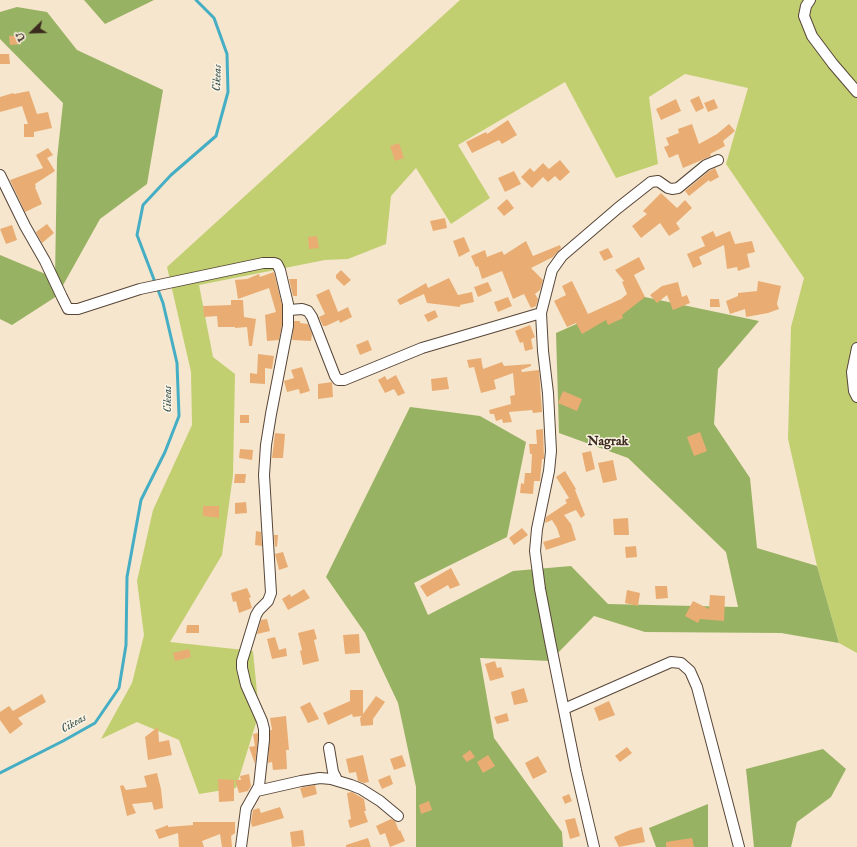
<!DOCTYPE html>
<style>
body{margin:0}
#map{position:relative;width:857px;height:847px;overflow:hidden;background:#f6e6cd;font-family:"IM FELL English",serif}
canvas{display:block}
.north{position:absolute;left:12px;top:12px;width:40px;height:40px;-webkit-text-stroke:3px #fcf5e5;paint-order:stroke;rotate:247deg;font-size:11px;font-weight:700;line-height:16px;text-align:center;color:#3b2a1e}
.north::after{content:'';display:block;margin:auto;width:14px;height:18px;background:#3b2a1e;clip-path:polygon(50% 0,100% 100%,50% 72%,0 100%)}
</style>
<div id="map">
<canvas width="857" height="847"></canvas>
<div class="north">U</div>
</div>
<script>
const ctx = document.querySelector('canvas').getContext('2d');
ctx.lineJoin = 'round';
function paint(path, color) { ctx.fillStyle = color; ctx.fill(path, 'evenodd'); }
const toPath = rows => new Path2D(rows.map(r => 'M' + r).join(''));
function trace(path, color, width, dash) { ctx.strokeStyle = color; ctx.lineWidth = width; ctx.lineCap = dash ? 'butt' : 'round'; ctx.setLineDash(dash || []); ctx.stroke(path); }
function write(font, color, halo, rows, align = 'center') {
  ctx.font = font + ' "IM FELL English",serif'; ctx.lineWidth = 3; ctx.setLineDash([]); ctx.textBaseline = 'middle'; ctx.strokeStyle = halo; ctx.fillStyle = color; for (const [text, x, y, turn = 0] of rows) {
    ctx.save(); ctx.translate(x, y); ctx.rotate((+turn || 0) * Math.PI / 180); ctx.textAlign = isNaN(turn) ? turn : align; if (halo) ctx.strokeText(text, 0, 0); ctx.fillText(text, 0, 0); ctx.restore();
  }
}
paint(toPath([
 [460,0,857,0,857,653,839,643,817,566,788,439,791,327,804,278,726,164,748,88,685,74,649,97,658,164,616,178,565,82,458,145,490,198,451,224,416,168,391,196,386,244,348,259,325,260,199,285,213,357,235,374,233,475,222,555,170,642,253,651,259,713,236,788,199,794,179,740,137,722,101,739,132,683,144,635,137,581,153,510,192,425,191,372,167,267]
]), '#c1cf71');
paint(toPath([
 [84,0,154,0,105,24],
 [17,7,47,12,77,50,163,90,147,184,100,219,57,296,12,325,0,319,0,255,55,278,57,159,63,103,0,39,0,12],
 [640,296,759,321,718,369,714,424,750,478,757,548,817,566,839,643,781,633,645,632,594,616,550,661,480,658,494,738,562,832,563,847,416,847,416,787,398,703,365,633,326,577,410,407,480,416,526,442,507,537,414,583,428,615,513,571,571,566,608,604,738,607,726,552,628,458,559,433,556,333],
 [823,749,846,769,831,797,797,822,791,847,754,847,746,769],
 [708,804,708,847,656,847,649,828]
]), '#98b263');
trace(toPath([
 [0,773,63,741,95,723,119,688,126,645,127,577,141,500,165,452,179,416,177,363,163,303,137,235,143,205,171,175,216,136,228,92,227,54,214,18,196,0]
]), '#45aec4', 3);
paint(toPath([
 [20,35,21,44,10,45,9,36],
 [0,54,9,54,10,64,0,64],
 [29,91,37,114,48,112,52,128,34,132,34,137,24,137,24,124,28,124,22,106,0,112,0,97,13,93,14,94],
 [699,96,704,108,696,112,690,100],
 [676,99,681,111,661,120,656,109],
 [714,99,718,108,708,112,704,103],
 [508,120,517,135,502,144,499,140,472,153,466,142,486,132,487,134],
 [692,124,699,144,717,134,729,124,735,131,723,141,725,146,710,154,711,156,683,168,678,154,669,158,664,147,669,145,666,138,679,133,678,129],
 [399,143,404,158,395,161,390,146],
 [48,148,53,155,47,158,55,171,35,184,36,187,35,187,42,204,25,212,10,180,43,168,36,155],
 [560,160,570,172,560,181,555,176,548,182,543,177,532,188,521,177,530,168,534,172,543,163,549,169],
 [715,168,719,177,710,182,709,180,689,196,685,191,709,171],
 [514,171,521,184,505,192,498,178],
 [661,193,677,208,685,200,692,208,676,223,680,229,669,236,660,223,641,238,632,226,647,214,643,211],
 [507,199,514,208,504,216,497,208],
 [445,218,447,228,433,231,430,221],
 [47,224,54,233,42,243,36,232],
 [12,225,17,240,6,244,0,229],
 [713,231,716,237,730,231,735,244,752,241,755,252,747,254,750,267,738,271,737,267,727,269,724,245,699,257,702,264,693,268,687,254,705,246,701,237],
 [317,236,319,248,309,249,308,237],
 [464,237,470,251,459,257,453,241],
 [526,241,533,256,560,245,561,248,553,257,531,268,543,280,540,290,535,294,538,299,536,306,531,308,524,294,513,299,502,271,482,279,478,266,476,267,471,256,485,250,487,257,502,251,504,255],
 [608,248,613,257,604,261,599,252],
 [639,257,645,269,634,275,645,297,622,315,623,318,608,325,606,320,582,334,576,323,567,327,554,301,566,295,562,286,572,281,588,314,621,299,627,294,622,282,624,281,615,270],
 [341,270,351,280,344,286,336,278,336,275],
 [274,272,282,305,282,325,279,340,267,341,265,315,276,312,269,288,238,299,235,280,247,279,259,274,260,277],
 [449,278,458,295,472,292,474,302,460,305,460,307,427,303,424,294,400,305,397,300,426,283,428,288],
 [289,279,297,279,297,296,293,296],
 [758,281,781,286,777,304,779,309,768,313,746,317,745,309,730,314,726,301,738,296,738,293,757,291],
 [488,282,492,291,478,297,474,287],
 [678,282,682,297,687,295,690,303,673,310,667,295,657,303,650,295,662,286],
 [329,289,338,312,348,307,352,317,340,323,339,320,326,326,323,326,319,317,325,314,316,295],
 [508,297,512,306,498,312,494,302],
 [710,299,719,299,720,307,710,307],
 [231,300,243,300,244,317,256,319,252,346,249,346,247,327,235,328,235,327,218,327,217,316,204,317,203,306,231,305],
 [435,310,438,317,428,322,424,315],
 [294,321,300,321,300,323,308,324,312,334,311,341,292,340],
 [530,325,535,337,531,339,533,349,525,351,523,342,520,343,515,331],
 [368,340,372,350,360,355,356,345],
 [258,354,274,356,272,369,265,368,265,384,250,383,250,373,257,374],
 [481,358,483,369,502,362,504,366,531,364,531,366,521,370,522,372,539,370,542,412,533,413,532,410,509,412,512,422,503,423,502,419,496,421,494,414,490,414,489,410,511,404,510,396,515,395,513,373,494,380,496,389,481,393,474,367,469,368,467,360],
 [302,367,310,391,300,394,299,389,287,392,284,381,294,378,291,370],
 [396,375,405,393,398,396,394,389,385,393,378,380,385,376,387,380],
 [447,377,449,389,432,391,431,379],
 [332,382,333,397,318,399,318,384],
 [563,391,582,399,577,411,558,403],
 [240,415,249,415,249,423,240,423],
 [543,429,544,457,544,459,542,459,540,481,534,481,533,494,520,493,521,483,524,484,525,473,531,473,532,454,530,454,529,444,537,444,536,430],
 [700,432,707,451,694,456,687,437],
 [275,433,285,434,283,458,272,458],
 [240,449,253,450,252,460,239,458],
 [591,451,595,469,586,472,582,453],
 [613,460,617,480,603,483,598,463],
 [565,471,576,489,575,490,585,515,581,518,576,510,564,515,571,524,576,540,546,550,543,542,560,537,557,528,552,520,545,523,546,517,567,503,565,500,569,498,556,477],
 [235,474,246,474,245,483,234,483],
 [246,502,247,513,235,514,235,503],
 [203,506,219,506,219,518,203,516],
 [628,518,629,535,614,535,613,519],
 [522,528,528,535,514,545,509,538],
 [256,531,261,532,262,546,255,545],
 [274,535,278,535,277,547,275,546],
 [636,546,637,557,626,558,625,547],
 [283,552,288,567,279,570,275,554],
 [451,568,460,585,450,589,448,585,427,597,420,586],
 [655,586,667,586,668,598,656,599],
 [247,588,251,597,249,598,252,608,239,613,236,601,233,602,231,593],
 [304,589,310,598,288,610,282,599,290,594,291,597],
 [627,590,640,593,638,606,625,603],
 [710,595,725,596,724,621,700,619,698,623,685,616,693,601,709,609],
 [267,619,270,631,257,634,261,620],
 [187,625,199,625,199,633,186,633],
 [314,629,317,639,314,640,319,661,303,665,300,651,302,650,298,633],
 [359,634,360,653,345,654,343,635],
 [275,637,279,650,286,648,287,656,272,659,267,639],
 [189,649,191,657,175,661,173,653],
 [495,661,497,668,501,667,504,677,490,681,485,664],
 [524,688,528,702,514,705,511,692],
 [350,690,363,690,363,714,376,696,385,702,373,719,373,725,361,726,360,718,362,716,353,717,352,714,328,725,323,713,350,701],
 [42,694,46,702,18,718,23,724,10,734,0,720,0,712,9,706,13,711],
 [609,701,615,715,599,721,594,708],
 [310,702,319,719,308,723,300,707],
 [507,713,509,721,497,724,494,717],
 [286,716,289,750,286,750,287,769,273,770,272,762,268,763,270,730,272,730,270,718],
 [158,727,159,742,169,740,172,755,148,760,145,737],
 [258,733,258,740,255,764,249,747,255,746,253,734],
 [627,747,632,753,620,762,615,756],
 [470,750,475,757,467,762,462,756],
 [363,755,369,782,364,783,358,781,356,772,349,773,346,759],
 [402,755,406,766,394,770,390,759],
 [488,755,495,766,483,773,477,762],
 [538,756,547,772,533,779,525,763],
 [157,773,161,789,163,808,154,810,152,802,132,804,136,813,127,816,120,786,123,785,126,790,147,787,144,776],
 [249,774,251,786,248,791,239,793,235,780,241,780,240,776],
 [390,775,393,784,382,789,378,780],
 [218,779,234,780,234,801,219,802],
 [315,785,317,794,303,798,300,788],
 [352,792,364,799,366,811,364,811,368,822,350,828,348,820,351,819,347,793],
 [569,794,572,801,565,804,562,797],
 [429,801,432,810,421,814,419,805],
 [280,807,284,818,252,827,251,822,253,810,259,808,261,813],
 [575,818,580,836,570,839,565,820],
 [391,819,395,821,399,831,400,830,405,841,390,847,385,833,380,835,376,826],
 [193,822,235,822,235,833,231,836,232,847,222,847,220,834,202,841,204,847,179,847,178,833,159,839,155,830,168,825,168,827,193,825],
 [642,827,645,842,619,847,614,837,630,830],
 [303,830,305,846,292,847,290,832],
 [368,838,371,847,346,847,346,845],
 [692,838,694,847,666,847,666,842]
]), '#e9ad74');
const minor = toPath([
 [810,0,806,6,804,16,812,36,833,64,857,92],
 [0,175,25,226,45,261,62,297,68,309,78,309,140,289,263,263,274,263,277,264,280,270,288,304,288,326,271,414,266,445,264,475,271,593,268,601,259,610,256,615,242,661,242,668,246,685,262,721,264,729,264,740,259,786,246,809,241,847],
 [289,310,302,309,308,311,312,317,335,376,338,380,344,380,422,348,541,313],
 [857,348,852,372,854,391,857,397],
 [564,709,671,662,681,663,690,671,697,687,739,847],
 [329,748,333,772,337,780],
 [257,791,301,781,320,778,331,779,351,785,361,789,380,801,398,816],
 [594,847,576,770,550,641,540,589,535,551,537,529,549,471,551,451,548,393,543,351,541,313,552,270,562,256,618,208,651,182,658,181,668,188,672,189,678,188,706,165,718,160]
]);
trace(minor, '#574638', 12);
trace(minor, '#fff', 10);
write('italic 12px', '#3e5858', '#fcf5e5', [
 ["Cikeas",218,78,-88],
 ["Cikeas",169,399,-90],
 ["Cikeas",74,724,-29]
]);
write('bold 13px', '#3b2a1e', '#fcf5e5', [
 ["Nagrak",608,442]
]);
</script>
